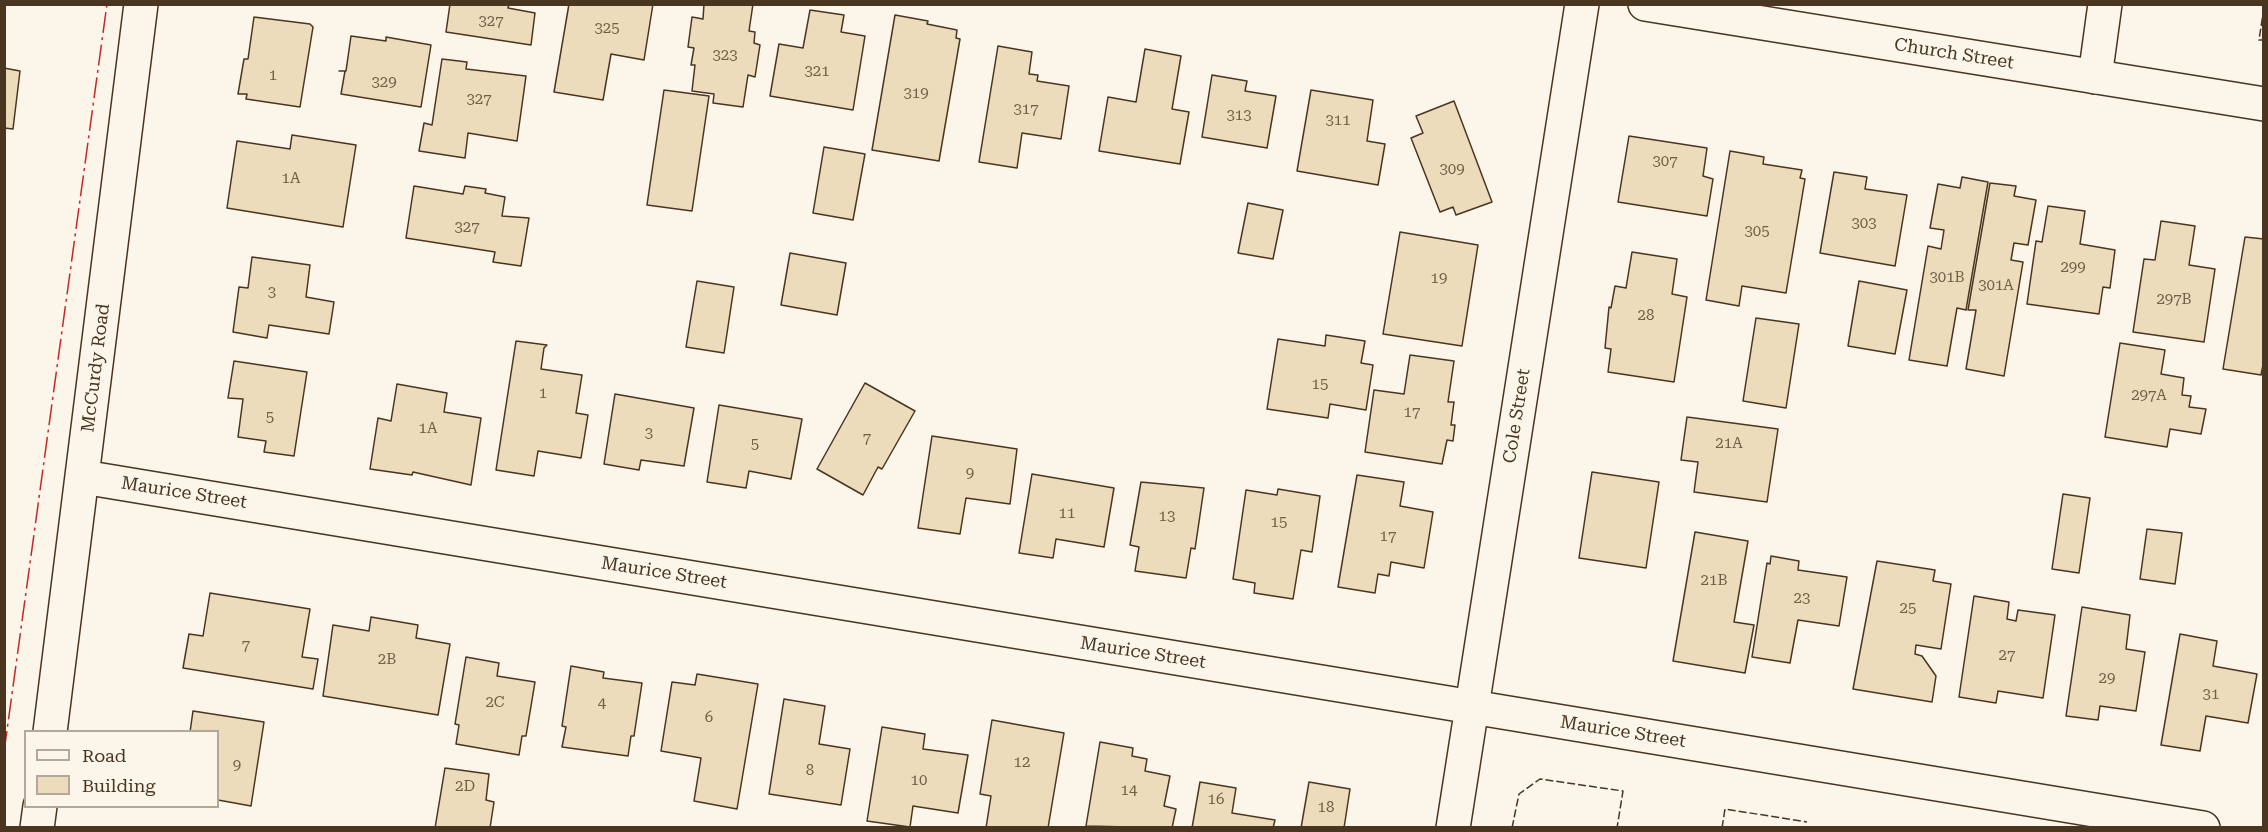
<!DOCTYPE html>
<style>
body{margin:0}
#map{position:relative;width:2268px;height:832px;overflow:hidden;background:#fbf6e9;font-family:"Roboto Serif",serif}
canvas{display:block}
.frame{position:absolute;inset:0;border:6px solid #4a3520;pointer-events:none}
.legend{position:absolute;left:24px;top:730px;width:195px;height:78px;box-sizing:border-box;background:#fbf6e9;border:2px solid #b4a999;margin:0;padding:8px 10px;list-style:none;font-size:18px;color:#4a3520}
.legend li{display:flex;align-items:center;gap:12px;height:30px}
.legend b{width:30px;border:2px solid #b4a999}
</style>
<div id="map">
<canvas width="2268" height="832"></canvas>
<div class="frame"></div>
<ul class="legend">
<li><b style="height:8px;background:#fbf6e9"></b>Road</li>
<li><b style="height:16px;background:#ecdcbc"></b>Building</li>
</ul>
</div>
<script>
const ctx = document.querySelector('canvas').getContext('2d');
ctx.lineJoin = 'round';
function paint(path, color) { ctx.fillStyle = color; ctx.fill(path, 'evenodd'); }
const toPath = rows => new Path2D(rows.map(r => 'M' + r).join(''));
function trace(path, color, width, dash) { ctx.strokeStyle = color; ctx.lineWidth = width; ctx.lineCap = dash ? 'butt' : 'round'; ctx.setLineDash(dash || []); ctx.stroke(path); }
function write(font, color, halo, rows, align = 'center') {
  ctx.font = font + ' "Roboto Serif",serif'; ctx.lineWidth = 4.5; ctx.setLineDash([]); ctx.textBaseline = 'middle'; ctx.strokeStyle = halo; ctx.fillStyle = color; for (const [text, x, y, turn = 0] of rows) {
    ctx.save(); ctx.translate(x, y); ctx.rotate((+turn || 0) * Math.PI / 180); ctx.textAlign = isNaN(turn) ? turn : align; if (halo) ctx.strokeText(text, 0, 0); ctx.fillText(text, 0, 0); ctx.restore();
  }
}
const building = toPath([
 [450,4,509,4,508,8,535,13,531,45,446,32,450,4],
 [569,4,653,4,644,60,611,54,603,100,554,92,569,4],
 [704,4,753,4,749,31,755,32,754,43,760,45,755,77,748,75,743,107,713,103,714,94,692,91,695,65,691,65,694,48,688,47,692,17,703,19,704,4],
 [810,10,844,15,841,32,865,36,853,110,770,96,779,44,803,48,810,10],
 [895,15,928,21,927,24,957,30,956,38,960,39,939,161,872,150,895,15],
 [254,17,310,24,313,27,300,107,246,99,247,94,238,94,244,59,248,59,254,17],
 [351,36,386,41,386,37,431,45,421,107,341,94,345,71,339,71,346,71,351,36],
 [998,46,1032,52,1029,74,1038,75,1037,81,1069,86,1061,139,1022,133,1017,168,979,162,998,46],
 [1145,49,1181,56,1172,109,1189,112,1180,164,1099,151,1108,97,1136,102,1145,49],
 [442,59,467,62,466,69,526,76,517,141,468,133,465,158,419,151,424,123,432,125,442,59],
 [4,68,20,71,13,129,4,128,4,68],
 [1212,75,1247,81,1245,91,1276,96,1267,148,1202,137,1212,75],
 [664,90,709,96,692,211,647,205,664,90],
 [1311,90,1373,100,1367,141,1385,144,1378,185,1297,171,1311,90],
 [1454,101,1492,202,1456,215,1453,207,1440,212,1411,138,1423,133,1416,116,1454,101],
 [292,135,356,145,343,227,227,208,237,141,290,149,292,135],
 [1629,136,1707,148,1703,176,1713,179,1707,216,1618,202,1629,136],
 [824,147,865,154,853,220,813,213,824,147],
 [1730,151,1764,157,1763,164,1802,170,1800,178,1805,179,1786,293,1742,286,1739,306,1706,300,1730,151],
 [1834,172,1867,177,1865,189,1907,195,1895,266,1820,253,1834,172],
 [1962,177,1988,182,1966,310,1957,308,1947,366,1909,360,1928,246,1941,249,1944,230,1930,228,1938,184,1960,188,1962,177],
 [1990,183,2016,186,2014,196,2036,200,2028,245,2014,243,2011,260,2023,262,2004,376,1966,369,1976,310,1968,310,1990,183],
 [414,186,463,194,465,186,486,189,485,193,505,197,502,216,529,218,521,266,493,262,495,252,406,238,414,186],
 [1248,203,1283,210,1273,259,1238,253,1248,203],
 [2048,206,2085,211,2080,244,2115,250,2110,288,2103,287,2099,314,2027,304,2036,241,2042,242,2048,206],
 [2161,221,2195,226,2189,265,2215,269,2204,342,2133,332,2144,259,2155,260,2161,221],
 [1400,232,1478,245,1462,346,1383,334,1400,232],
 [2245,237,2264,239,2264,360,2261,375,2223,369,2245,237],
 [1632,252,1677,259,1672,294,1687,297,1674,382,1608,372,1611,349,1605,348,1609,307,1611,308,1615,286,1626,288,1632,252],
 [790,253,846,263,837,315,781,305,790,253],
 [252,257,310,265,306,297,334,302,329,334,269,325,267,338,233,332,239,287,248,288,252,257],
 [697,281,734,287,724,353,686,347,697,281],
 [1859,281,1907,290,1895,354,1848,346,1859,281],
 [1756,318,1799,324,1786,408,1743,401,1756,318],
 [1326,335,1365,341,1361,363,1373,365,1366,410,1330,404,1328,418,1267,409,1278,339,1325,346,1326,335],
 [516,341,547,345,544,348,541,369,582,375,576,413,588,415,581,458,538,451,534,476,496,470,516,341],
 [2120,343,2165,350,2161,374,2184,378,2182,395,2191,396,2189,407,2206,409,2201,434,2170,429,2167,447,2105,437,2120,343],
 [1410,355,1454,361,1448,402,1454,402,1451,425,1455,425,1453,441,1447,440,1442,464,1365,452,1374,390,1404,394,1410,355],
 [234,361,307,372,294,456,264,452,266,441,238,437,243,399,228,398,234,361],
 [865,383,915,411,882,469,878,467,863,495,817,469,865,383],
 [397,384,447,393,444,412,481,418,471,485,413,472,412,475,370,469,378,418,391,421,397,384],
 [615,394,694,408,684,466,641,460,639,470,604,464,615,394],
 [719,405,802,419,791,479,749,471,746,488,707,482,719,405],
 [1687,417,1778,429,1767,502,1694,492,1698,462,1681,460,1687,417],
 [932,436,1017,449,1010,504,966,498,960,534,918,528,932,436],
 [1592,472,1659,482,1646,568,1579,558,1592,472],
 [1032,474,1114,488,1104,547,1056,539,1053,558,1019,553,1032,474],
 [1357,475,1404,482,1400,506,1433,512,1424,568,1391,562,1389,576,1378,574,1375,593,1338,587,1357,475],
 [1141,482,1204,488,1195,549,1191,548,1186,578,1135,571,1139,547,1130,545,1141,482],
 [1278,489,1320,496,1312,552,1301,550,1293,599,1254,593,1255,583,1233,579,1246,490,1277,495,1278,489],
 [2063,494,2090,498,2079,573,2052,569,2063,494],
 [2147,529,2182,533,2175,584,2140,579,2147,529],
 [1695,532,1748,541,1734,622,1754,625,1745,673,1673,661,1695,532],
 [1771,556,1799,561,1798,570,1847,577,1839,626,1798,620,1790,663,1752,657,1767,563,1770,564,1771,556],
 [1877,561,1935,570,1933,581,1951,584,1941,649,1916,645,1915,654,1922,656,1936,676,1932,702,1853,689,1877,561],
 [210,593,310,609,302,657,318,659,313,689,183,668,189,634,203,636,210,593],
 [1974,596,2009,602,2007,619,2016,621,2018,610,2055,615,2043,698,1998,691,1996,703,1959,697,1974,596],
 [2082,607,2130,615,2126,649,2145,652,2136,711,2100,706,2098,720,2066,716,2082,607],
 [371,617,418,625,416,638,450,644,438,715,323,696,333,625,369,631,371,617],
 [2180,634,2217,641,2213,666,2257,674,2248,723,2206,716,2200,751,2161,745,2180,634],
 [466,657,499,663,497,676,535,682,526,736,522,736,519,755,456,744,459,725,455,724,466,657],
 [571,666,604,672,603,678,642,683,634,736,631,736,628,756,562,747,566,727,562,726,571,666],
 [697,674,758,684,737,809,694,801,701,758,661,751,672,682,695,685,697,674],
 [784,699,825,706,819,744,850,749,841,805,769,794,784,699],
 [193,711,264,722,251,806,218,800,218,732,190,732,193,711],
 [992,720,1064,733,1048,828,986,828,991,796,980,794,992,720],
 [882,727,925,734,923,749,968,755,958,813,913,806,910,827,867,821,882,727],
 [1100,742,1133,748,1132,756,1147,759,1145,771,1170,776,1164,806,1176,809,1172,828,1086,826,1100,742],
 [445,768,489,774,486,800,494,802,490,828,435,828,445,768],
 [1200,782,1236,788,1232,813,1275,820,1273,828,1192,828,1200,782],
 [1309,782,1350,789,1344,828,1301,828,1309,782]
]);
paint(building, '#ecdcbc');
trace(building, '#4a3520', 1.5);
const minor = toPath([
 [2095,77,2105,4],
 [83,477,2203,828],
 [1453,828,1582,4]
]);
const major = toPath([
 [1645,4,2264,104],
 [50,732,141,4],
 [37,828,40,806]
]);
trace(minor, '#4a3520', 36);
trace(major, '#4a3520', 36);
trace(minor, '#fbf6e9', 33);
trace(major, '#fbf6e9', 33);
trace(toPath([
 [2264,7,2259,40,2264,40],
 [1512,828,1519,794,1540,779,1623,791,1617,828],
 [1722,828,1725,809,1807,822],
 [1830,828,1830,826]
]), '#4a3520', 1.5, [8, 3]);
trace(toPath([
 [4,752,107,4]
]), '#c62828', 1.5, [21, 4.5, 3, 4.5]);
write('15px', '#725f47', null, [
 ["327",491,22],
 ["325",607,29],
 ["323",725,56],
 ["321",817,72],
 ["1",273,76],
 ["329",384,83],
 ["319",916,94],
 ["327",479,100],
 ["317",1026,110],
 ["313",1239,116],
 ["311",1338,121],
 ["307",1665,162],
 ["309",1452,170],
 ["1A",291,179],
 ["303",1864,224],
 ["327",467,228],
 ["305",1757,232],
 ["299",2073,268],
 ["301B",1947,278],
 ["19",1439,279],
 ["301A",1996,286],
 ["3",272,293],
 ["297B",2174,300],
 ["28",1646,316],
 ["15",1320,385],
 ["1",543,394],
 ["297A",2149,396],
 ["17",1412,413],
 ["5",270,418],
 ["1A",428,429],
 ["3",649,434],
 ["7",867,439],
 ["21A",1729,444],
 ["5",755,445],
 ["9",970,474],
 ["11",1067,514],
 ["13",1167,517],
 ["15",1279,523],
 ["17",1388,537],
 ["21B",1714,581],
 ["23",1802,599],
 ["25",1908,609],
 ["7",246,646],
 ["27",2007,656],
 ["2B",387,660],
 ["29",2107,679],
 ["31",2211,695],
 ["2C",495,703],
 ["4",602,704],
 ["6",709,718],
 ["12",1022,763],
 ["9",237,766],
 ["8",810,771],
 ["10",919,781],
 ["2D",465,787],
 ["14",1129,791],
 ["16",1216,800],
 ["18",1326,808]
]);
write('18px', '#4a3520', '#fbf6e9', [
 ["Church Street",1954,54,9],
 ["McCurdy Road",96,368,-83],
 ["Cole Street",1517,416,-81],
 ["Maurice Street",184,493,9],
 ["Maurice Street",664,573,9],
 ["Maurice Street",1143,653,9],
 ["Maurice Street",1623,732,9]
]);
</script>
